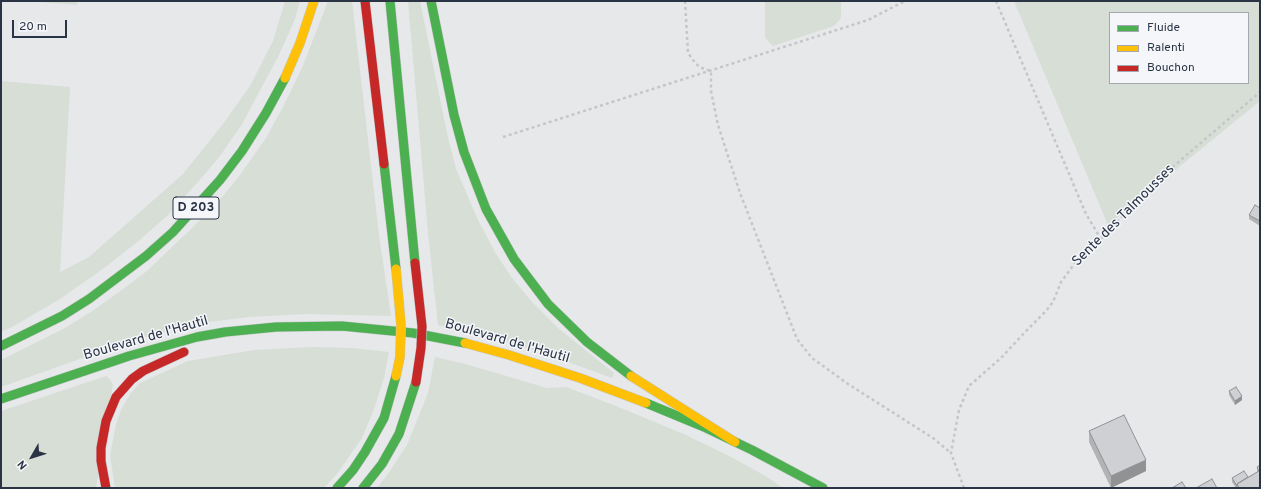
<!DOCTYPE html>
<style>
body{margin:0}
#map{position:relative;width:1261px;height:489px;overflow:hidden;background:#e6e8ea;font-family:Overpass,sans-serif}
canvas{display:block}
.frame{position:absolute;inset:0;border:2px solid #2b3445;pointer-events:none}
.legend{position:absolute;left:1109px;top:12px;width:140px;height:72px;box-sizing:border-box;background:#f4f6f9;border:1px solid #a4a8b1;margin:0;padding:5px 7px;list-style:none;font-size:12px;color:#2b3445}
.legend li{display:flex;align-items:center;gap:8px;height:20px}
.legend b{width:20px;border:1px solid #a4a8b1}
.north{position:absolute;left:12px;top:437px;width:40px;height:40px;-webkit-text-stroke:3px #f4f6f9;paint-order:stroke;rotate:231deg;font-size:11px;font-weight:700;line-height:16px;text-align:center;color:#2b3445}
.north::after{content:'';display:block;margin:auto;width:14px;height:18px;background:#2b3445;clip-path:polygon(50% 0,100% 100%,50% 72%,0 100%)}
.scale{position:absolute;left:12px;top:20px;width:55px;height:18px;box-sizing:border-box;border:2px solid #2b3445;border-top:0;padding-left:5px;font-size:12px;line-height:14px;white-space:nowrap;color:#2b3445;-webkit-text-stroke:3px #f4f6f9;paint-order:stroke}
</style>
<div id="map">
<canvas width="1261" height="489"></canvas>
<div class="frame"></div>
<ul class="legend">
<li><b style="height:5px;background:#4caf50"></b>Fluide</li>
<li><b style="height:5px;background:#ffc107"></b>Ralenti</li>
<li><b style="height:5px;background:#c62828"></b>Bouchon</li>
</ul>
<div class="north">N</div>
<div class="scale">20 m</div>
</div>
<script>
const ctx = document.querySelector('canvas').getContext('2d');
ctx.lineJoin = 'round';
function paint(path, color) { ctx.fillStyle = color; ctx.fill(path, 'evenodd'); }
const toPath = rows => new Path2D(rows.map(r => 'M' + r).join(''));
function trace(path, color, width, dash) { ctx.strokeStyle = color; ctx.lineWidth = width; ctx.lineCap = dash ? 'butt' : 'round'; ctx.setLineDash(dash || []); ctx.stroke(path); }
function write(font, color, halo, rows, align = 'center') {
  ctx.font = font + ' Overpass,sans-serif'; ctx.lineWidth = 3; ctx.setLineDash([]); ctx.textBaseline = 'middle'; ctx.strokeStyle = halo; ctx.fillStyle = color; for (const [text, x, y, turn = 0] of rows) {
    ctx.save(); ctx.translate(x, y); ctx.rotate((+turn || 0) * Math.PI / 180); ctx.textAlign = isNaN(turn) ? turn : align; if (halo) ctx.strokeText(text, 0, 0); ctx.fillText(text, 0, 0); ctx.restore();
  }
}
paint(toPath([
 [28,1,77,1,77,5],
 [285,1,300,1,295,19,279,55,242,124,220,156,197,183,166,217,136,243,104,268,60,299,12,327,1,332,1,81,70,87,60,272,89,257,183,174,223,124,250,86,273,41],
 [328,1,352,1,379,235,391,316,306,314,249,317,201,323,159,333,105,350,1,387,1,360,63,329,91,312,119,292,147,271,214,207,240,175,266,138,283,107,302,68],
 [408,1,420,1,448,138,456,169,478,220,495,252,512,278,532,302,558,328,614,373,612,378,546,354,477,333,438,325,428,233],
 [765,1,841,1,841,18,834,26,773,46,765,38],
 [1014,1,1260,1,1260,101,1108,225],
 [1110,13,1248,13,1248,83,1110,83],
 [312,347,352,348,389,352,384,378,374,409,362,438,337,474,324,488,115,488,110,455,116,424,122,408,131,393,140,383,188,361,254,350],
 [435,357,469,365,547,388,566,387,616,406,686,435,733,458,769,478,783,488,377,488,388,474,407,445,428,393],
 [106,376,109,378,113,384,96,488,1,488,1,411]
]), '#d6ded6');
const fast = toPath([
 [390,1,415,263],
 [431,1,454,115,464,152,486,209,514,259,548,304,587,342,631,376],
 [384,164,396,269],
 [1,346,62,316,89,299,146,256,173,232,220,180,242,151,266,113,285,78],
 [1,399,129,356,197,337,225,332,276,327,342,326,413,333,465,343],
 [646,403,704,427,752,450,823,488],
 [337,488,353,470,365,452,384,418,396,376],
 [363,488,382,464,399,434,416,382]
]);
const slow = toPath([
 [285,78,300,43,314,1],
 [465,343,509,355,580,378,646,403],
 [631,376,735,442]
]);
const jam = toPath([
 [365,1,384,164],
 [106,488,101,461,101,448,106,421,116,397,132,379,143,371,184,352]
]);
trace(fast, '#c4c6c8', 10);
trace(slow, '#c4c6c8', 10);
trace(jam, '#c4c6c8', 10);
trace(toPath([
 [685,1,688,53,696,64,702,68,711,71,711,91,718,125,740,193,797,339,812,358,848,384,933,438,951,453],
 [996,1,1086,214,1101,239],
 [503,137,868,20,905,1],
 [964,488,951,453,959,410,969,386,1001,358,1027,330,1046,311,1053,302,1061,282,1078,259,1101,239,1153,184,1260,92]
]), '#c5c6ca', 2.5, [3, 3]);
trace(fast, '#4caf50', 9);
trace(slow, '#ffc107', 9);
trace(jam, '#c62828', 9);
const slowBridge = toPath([
 [396,269,401,325,400,357,396,376]
]);
const jamBridge = toPath([
 [415,263,422,326,421,348,416,382]
]);
trace(slowBridge, '#c4c6c8', 10, []);
trace(jamBridge, '#c4c6c8', 10, []);
trace(slowBridge, '#ffc107', 9);
trace(jamBridge, '#c62828', 9);
paint(toPath([
 [1260,208,1260,226,1249,219,1249,215],
 [1229,391,1242,400,1235,405,1229,395],
 [1089,431,1146,471,1111,488,1089,442],
 [1260,465,1260,488,1236,488,1232,482,1232,478,1248,477,1257,472,1257,467]
]), '#b1b3b5');
paint(toPath([
 [1242,396,1242,400,1235,405,1235,401],
 [1146,460,1146,471,1111,488,1111,476]
]), '#909294');
const building = toPath([
 [1255,205,1260,208,1260,221,1249,215,1255,205],
 [1236,387,1242,396,1235,401,1229,391,1236,387],
 [1124,415,1146,460,1111,476,1089,431,1124,415],
 [1260,465,1260,488,1239,488,1237,484,1259,471,1257,467,1260,465],
 [1244,471,1248,477,1237,484,1237,486,1232,478,1244,471],
 [1212,479,1217,488,1196,488,1212,479],
 [1182,482,1186,488,1172,488,1182,482]
]);
paint(building, '#ced0d3');
trace(building, '#909294', 1);
for (const [x, y, w] of [
 [196,208,46]
]) { const box = new Path2D(); box.roundRect(x - w / 2, y - 11, w, 22, 3); ctx.fillStyle = '#f4f6f9'; ctx.fill(box); trace(box, '#2b3445', 1); }
write('bold 13px', '#2b3445', null, [
 ["D 203",196,208]
]);
write('14px', '#2b3445', '#f4f6f9', [
 ["Sente des Talmousses",1124,216,-45],
 ["Boulevard de l'Hautil",146,339,-16],
 ["Boulevard de l'Hautil",507,342,16]
]);
</script>
